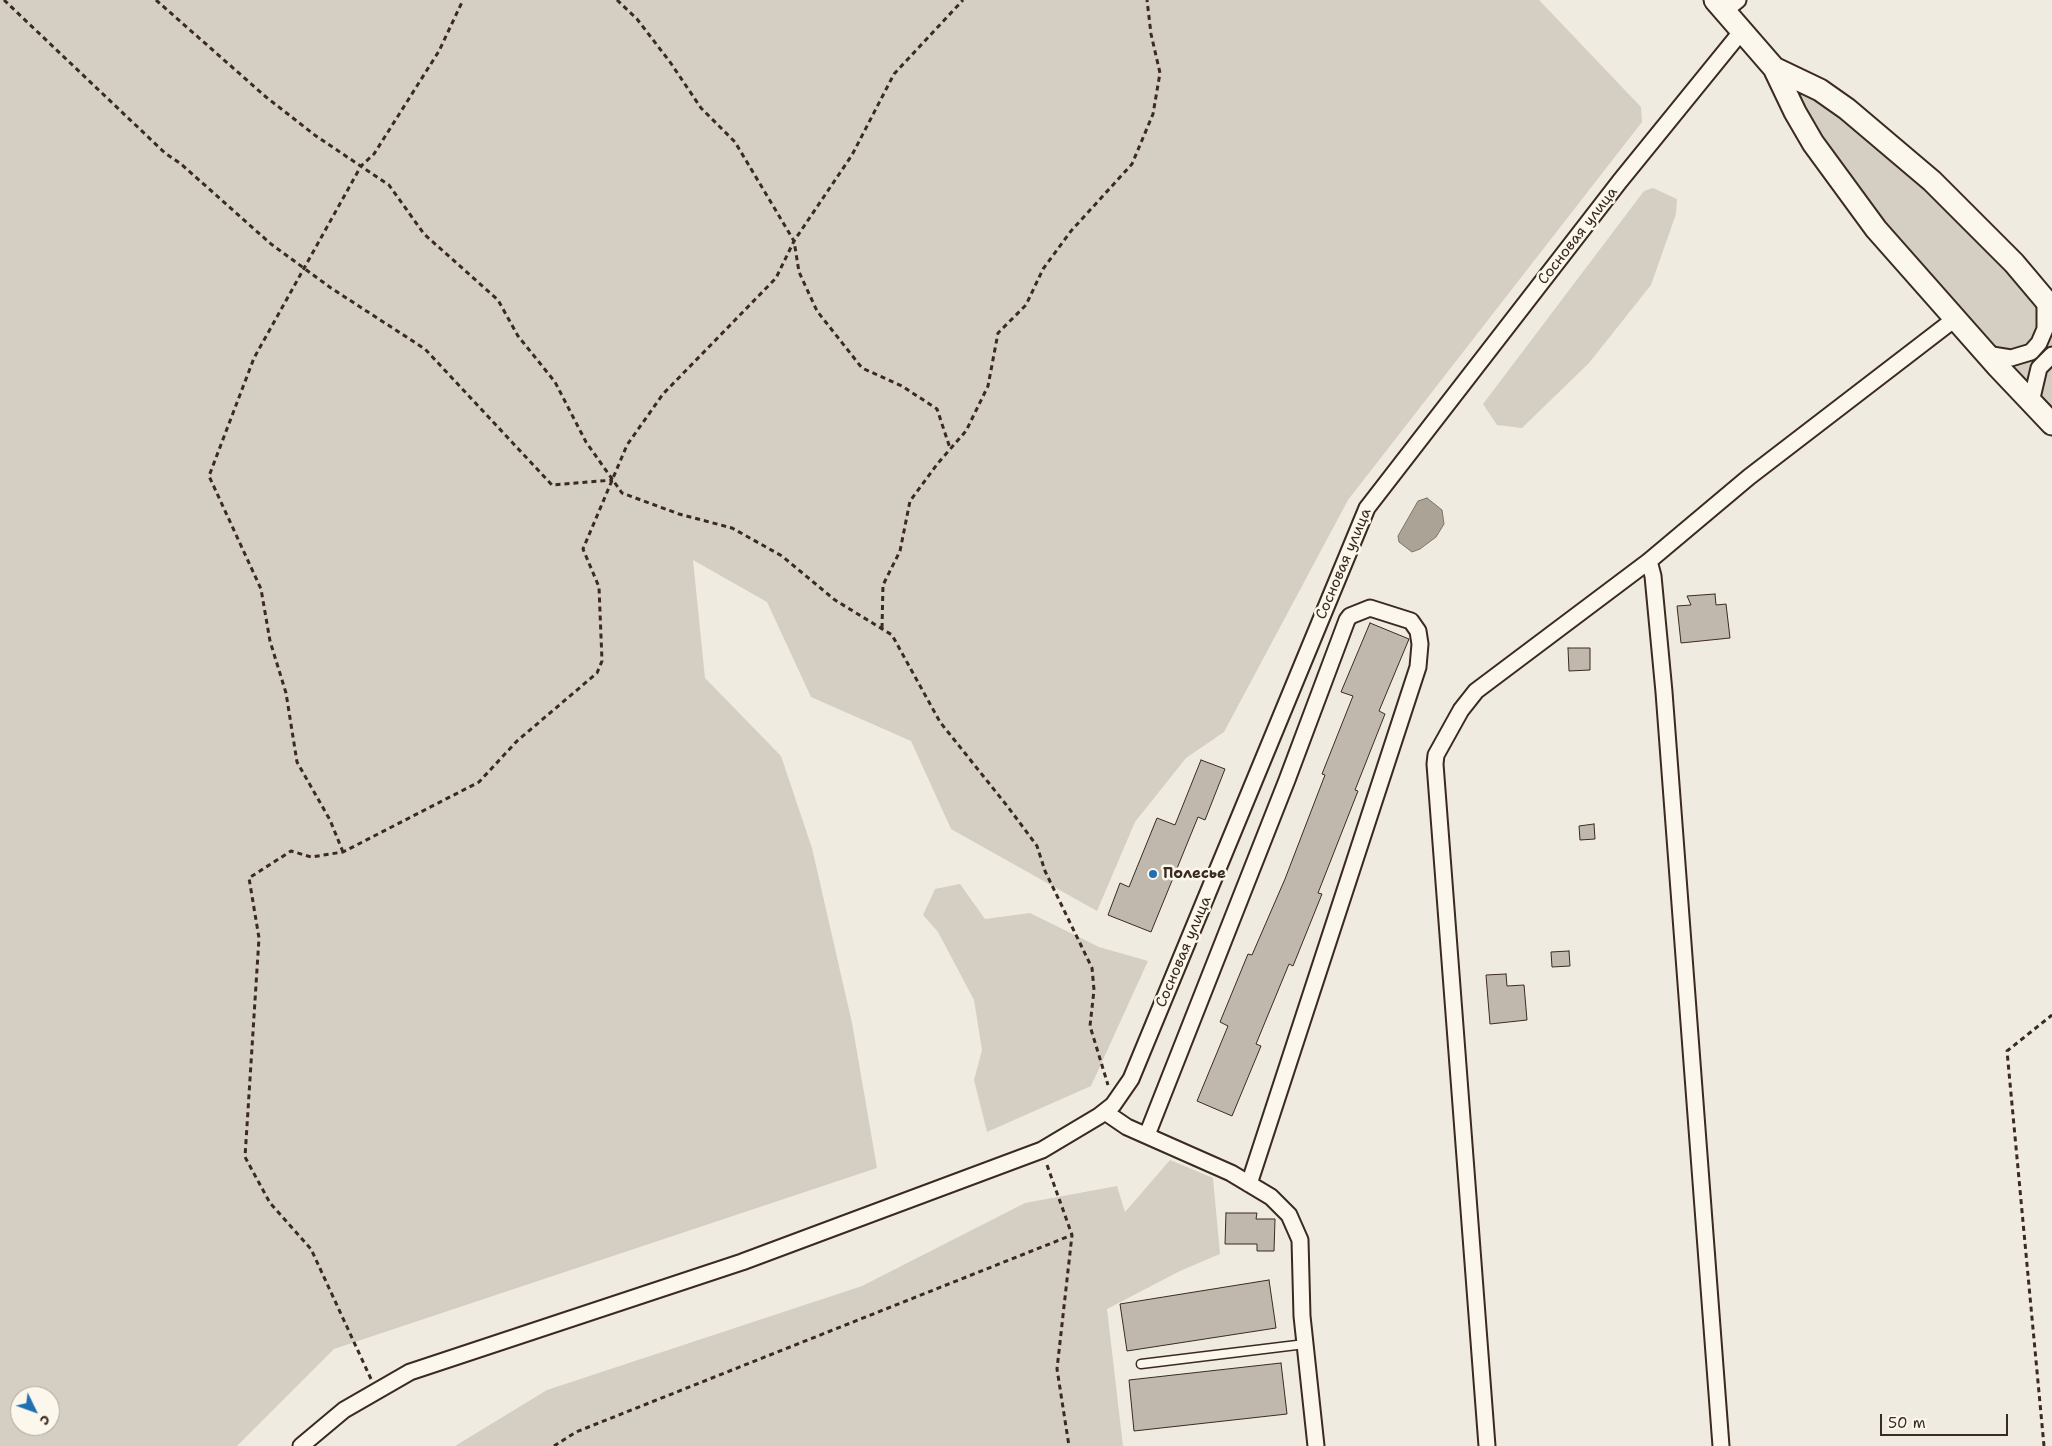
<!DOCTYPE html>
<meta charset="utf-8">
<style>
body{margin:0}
#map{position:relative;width:2052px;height:1446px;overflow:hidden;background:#f0ebe0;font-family:"Shantell Sans",sans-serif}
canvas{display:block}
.north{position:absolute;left:10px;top:1386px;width:50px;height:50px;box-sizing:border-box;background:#fbf7ec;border:1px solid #aea59a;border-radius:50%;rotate:132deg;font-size:14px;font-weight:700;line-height:20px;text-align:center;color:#3b2a1e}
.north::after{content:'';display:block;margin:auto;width:18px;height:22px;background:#1f6fb2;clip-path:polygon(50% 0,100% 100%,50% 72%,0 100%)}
.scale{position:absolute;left:1880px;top:1414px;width:128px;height:22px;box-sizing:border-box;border:2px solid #3b2a1e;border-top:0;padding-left:6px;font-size:15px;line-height:18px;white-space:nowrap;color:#3b2a1e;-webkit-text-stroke:4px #fbf7ec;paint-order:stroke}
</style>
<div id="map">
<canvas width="2052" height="1446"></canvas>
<div class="north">С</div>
<div class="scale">50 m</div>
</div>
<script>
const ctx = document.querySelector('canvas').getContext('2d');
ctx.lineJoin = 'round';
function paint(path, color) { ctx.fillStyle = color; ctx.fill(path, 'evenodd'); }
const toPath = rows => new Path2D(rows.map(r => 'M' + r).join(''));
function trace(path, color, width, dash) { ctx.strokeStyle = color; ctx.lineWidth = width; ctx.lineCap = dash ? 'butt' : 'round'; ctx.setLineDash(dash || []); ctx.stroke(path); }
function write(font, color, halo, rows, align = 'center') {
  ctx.font = font + ' "Shantell Sans",sans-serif'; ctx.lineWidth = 5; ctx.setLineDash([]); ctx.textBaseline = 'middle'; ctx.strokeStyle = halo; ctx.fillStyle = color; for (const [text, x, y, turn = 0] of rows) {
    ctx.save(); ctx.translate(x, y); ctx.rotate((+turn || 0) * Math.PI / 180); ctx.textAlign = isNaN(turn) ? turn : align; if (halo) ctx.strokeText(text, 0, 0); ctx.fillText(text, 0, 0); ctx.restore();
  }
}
paint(toPath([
 [0,0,1539,0,1641,107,1642,122,1348,500,1224,732,1186,758,1135,822,1097,911,951,829,911,741,811,697,767,602,693,560,705,678,781,756,812,848,852,1023,877,1168,334,1349,237,1446,0,1446],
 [20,1396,50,1396,50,1426,20,1426],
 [1780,75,1848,115,2031,286,2043,325,2026,351,1995,352,1882,229],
 [1653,188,1677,199,1676,214,1651,285,1589,363,1522,428,1497,425,1483,404,1644,191],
 [2052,312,2052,349,2029,387,2004,361,2020,361],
 [2052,361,2052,417,2040,403,2037,386],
 [960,884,985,919,1030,913,1099,947,1148,961,1091,1086,987,1132,974,1080,982,1050,974,1000,938,932,923,915,935,889],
 [1170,1160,1213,1178,1220,1254,1180,1271,1107,1309,1123,1446,455,1446,547,1390,862,1286,1025,1203,1117,1186,1125,1212]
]), '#d5cec3');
const water = toPath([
 [1427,498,1442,510,1444,524,1436,537,1420,549,1412,552,1399,542,1398,536,1418,501,1427,498]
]);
paint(water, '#aca397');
trace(water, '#7f7367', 1);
const building = toPath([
 [1715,594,1716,605,1726,604,1730,638,1681,643,1677,606,1691,605,1687,596,1715,594],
 [1370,623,1409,639,1379,711,1385,714,1355,790,1358,791,1318,893,1322,894,1293,966,1289,964,1256,1044,1261,1046,1232,1116,1197,1101,1228,1026,1220,1022,1248,954,1252,955,1285,879,1325,775,1322,774,1353,696,1341,692,1370,623],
 [1568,648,1590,648,1590,670,1569,671,1568,648],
 [1201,760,1225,769,1205,820,1198,817,1151,932,1108,915,1120,883,1129,887,1157,818,1175,825,1201,760],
 [1594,824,1595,839,1580,840,1579,826,1594,824],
 [1569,951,1570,966,1552,967,1551,952,1569,951],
 [1506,974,1507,986,1524,985,1527,1020,1490,1024,1486,975,1506,974],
 [1226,1213,1257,1213,1256,1219,1275,1219,1274,1251,1257,1251,1257,1244,1225,1244,1226,1213],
 [1269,1280,1276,1328,1127,1351,1120,1304,1269,1280],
 [1281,1363,1287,1414,1134,1431,1129,1380,1281,1363]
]);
paint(building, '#c0b8ad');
trace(building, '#3b2a1e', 1);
const service = toPath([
 [1141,1364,1305,1344]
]);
const minor = toPath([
 [1724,11,1738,0],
 [1986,354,2011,358,2031,352,2039,343,2045,329,2045,299],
 [2031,402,2039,368,2052,355],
 [1649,561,1653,576,1664,692,1721,1446],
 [1105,1112,1127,1127,1231,1173,1271,1197,1289,1215,1300,1240,1302,1316,1316,1446],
 [1147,1135,1287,780,1347,620,1350,616,1370,608,1411,621,1418,631,1420,644,1418,667,1249,1184],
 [301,1446,344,1410,410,1372,742,1262,1042,1150,1099,1116,1113,1105,1131,1079,1367,508,1620,181,1741,32],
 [1487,1446,1435,764,1436,755,1461,710,1476,691,1649,561,1749,477,1956,318]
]);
const secondary = toPath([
 [1715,0,1774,68,1795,112,1813,143,1876,229,1998,367,2052,424],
 [1774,68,1820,90,1847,109,1932,181,2014,263,2052,308]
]);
trace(service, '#3b2a1e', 11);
trace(minor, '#3b2a1e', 19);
trace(secondary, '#3b2a1e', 25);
trace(toPath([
 [4,0,165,153,181,164,271,244,331,288,425,349,552,485,613,480],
 [156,0,266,97,316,136,389,185,424,234,498,300,518,336,555,382,586,442,622,493,679,514,732,528,782,556,835,600,892,635,940,722,1008,807,1037,846,1045,871,1092,968,1094,990,1090,1026,1108,1085],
 [617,0,637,19,670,62,701,108,735,142,794,241,799,272,817,311,862,368,902,386,937,409,950,448],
 [882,628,883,585,900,551,910,501,938,463,966,431,988,386,998,333,1026,305,1043,269,1071,231,1132,164,1153,114,1160,73,1151,34,1147,0],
 [343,852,330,820,297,762,286,693,270,641,261,589,209,476,254,358,361,166,374,154,439,51,463,0],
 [1047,1165,1072,1235,1057,1369,1069,1446],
 [371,1379,311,1249,270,1203,245,1157,259,938,249,878,291,851,311,857,343,852,479,782,517,741,597,673,602,661,599,587,583,549,627,445,663,394,776,278,794,241,852,155,894,74,963,0],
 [554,1446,576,1432,1072,1235],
 [2044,1446,2007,1051,2052,1015]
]), '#3b2a1e', 3, [5, 4]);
trace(service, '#fbf7ec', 8);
trace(minor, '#fbf7ec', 15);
trace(secondary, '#fbf7ec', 21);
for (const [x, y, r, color] of [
 [1153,874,5,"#1f6fb2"]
]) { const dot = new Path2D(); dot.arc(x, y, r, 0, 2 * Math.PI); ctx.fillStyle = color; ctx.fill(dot); trace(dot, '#fbf7ec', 2); }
write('15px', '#3b2a1e', '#fbf7ec', [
 ["Сосновая улица",1578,236,-52],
 ["Сосновая улица",1344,564,-67],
 ["Сосновая улица",1184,952,-67]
]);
write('bold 15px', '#3b2a1e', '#fbf7ec', [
 ["Полесье",1163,874]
], 'left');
</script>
